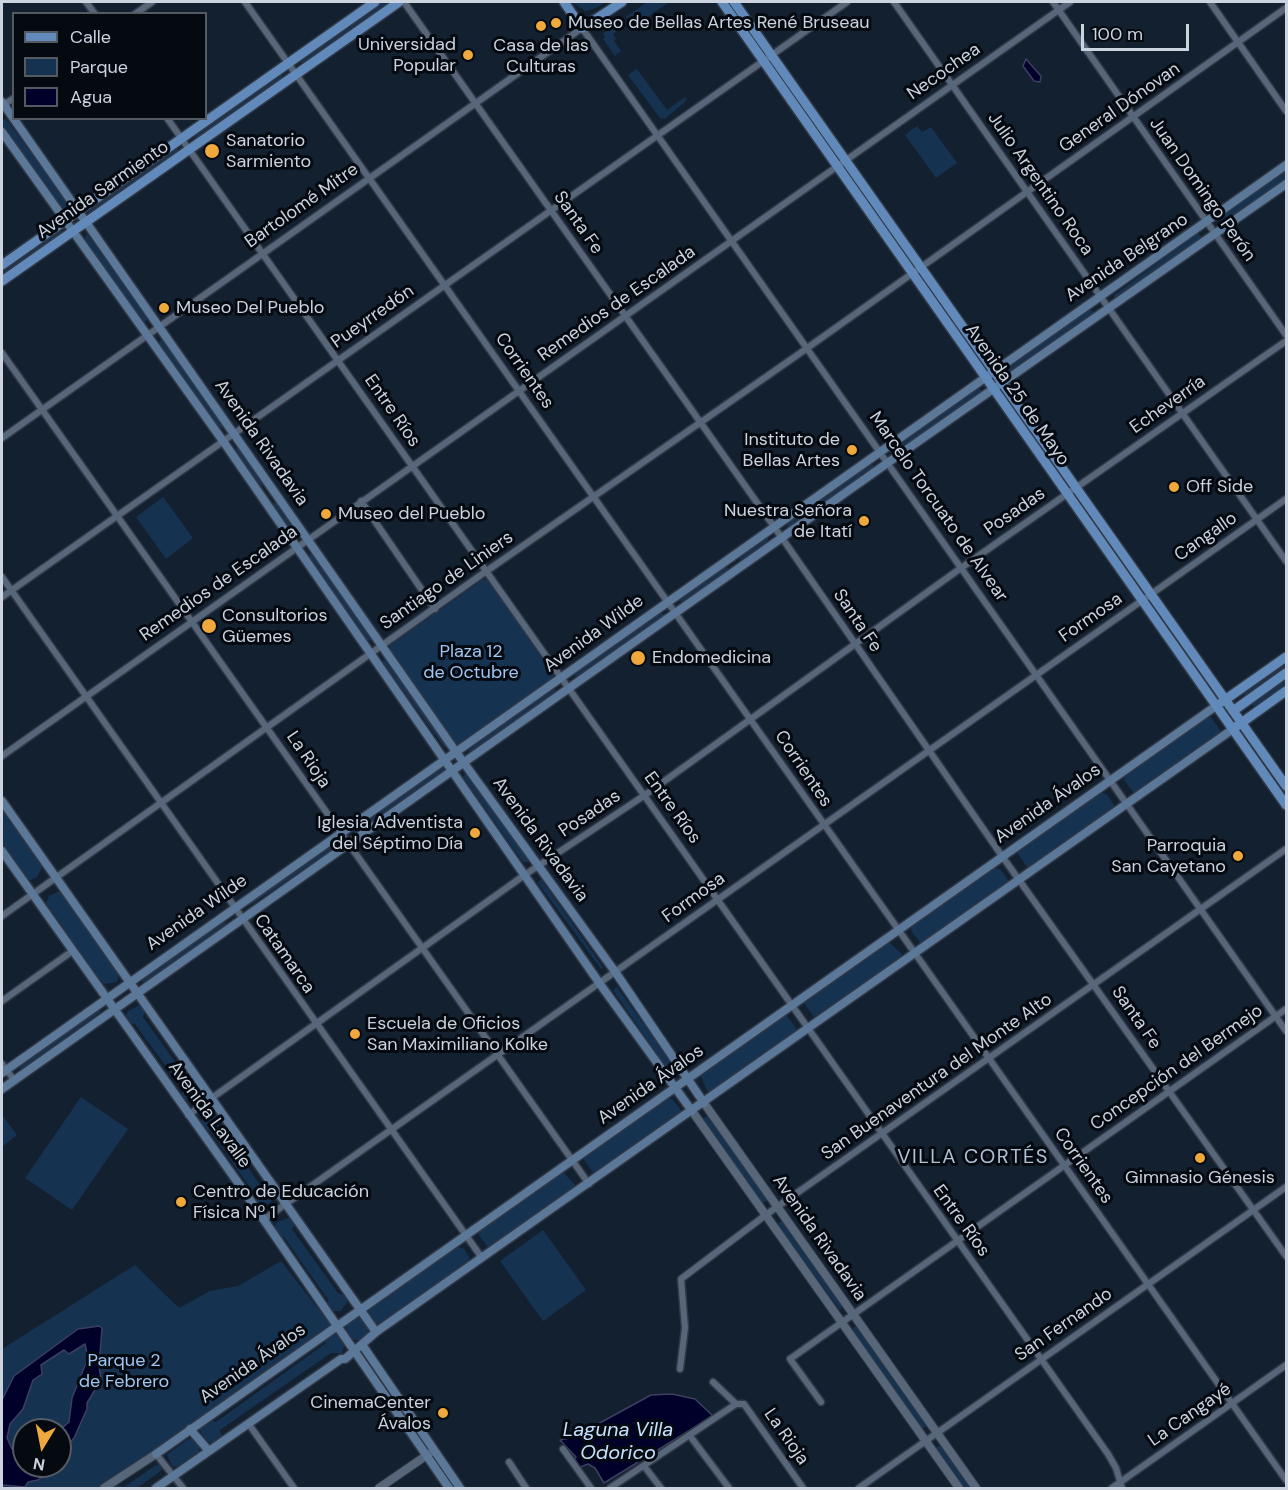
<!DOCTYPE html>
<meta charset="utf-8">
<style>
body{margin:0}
#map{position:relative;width:1288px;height:1490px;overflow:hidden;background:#13202f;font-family:"DM Sans",sans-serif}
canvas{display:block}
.frame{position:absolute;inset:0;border:3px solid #cbd3de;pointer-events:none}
.legend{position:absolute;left:12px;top:12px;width:195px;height:108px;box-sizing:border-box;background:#050910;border:2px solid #545a62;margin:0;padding:8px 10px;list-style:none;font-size:18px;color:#cbd3de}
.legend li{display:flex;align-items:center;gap:12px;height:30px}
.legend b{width:30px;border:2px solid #545a62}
.north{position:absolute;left:12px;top:1418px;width:60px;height:60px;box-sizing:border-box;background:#050910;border:2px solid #545a62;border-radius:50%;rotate:190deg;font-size:16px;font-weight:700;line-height:24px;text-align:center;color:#cbd3de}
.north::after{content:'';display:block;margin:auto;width:21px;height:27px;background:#eea83c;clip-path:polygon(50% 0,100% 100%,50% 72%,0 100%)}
.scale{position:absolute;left:1081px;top:24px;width:108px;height:27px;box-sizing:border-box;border:3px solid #cbd3de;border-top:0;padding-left:8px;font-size:18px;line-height:21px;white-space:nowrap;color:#cbd3de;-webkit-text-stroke:4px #050910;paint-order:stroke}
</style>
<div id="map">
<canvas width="1288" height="1490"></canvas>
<div class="frame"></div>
<ul class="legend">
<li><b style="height:8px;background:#6189b9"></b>Calle</li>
<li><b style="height:16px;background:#163251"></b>Parque</li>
<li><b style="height:16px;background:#00002b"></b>Agua</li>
</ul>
<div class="north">N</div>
<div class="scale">100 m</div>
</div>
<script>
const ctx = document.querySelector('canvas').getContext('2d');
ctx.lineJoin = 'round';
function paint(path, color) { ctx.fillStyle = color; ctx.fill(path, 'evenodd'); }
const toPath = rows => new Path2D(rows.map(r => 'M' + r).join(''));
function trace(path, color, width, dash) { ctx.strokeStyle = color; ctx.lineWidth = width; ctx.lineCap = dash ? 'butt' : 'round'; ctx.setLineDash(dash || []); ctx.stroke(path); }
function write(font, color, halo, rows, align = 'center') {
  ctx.font = font + ' "DM Sans",sans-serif'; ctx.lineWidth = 6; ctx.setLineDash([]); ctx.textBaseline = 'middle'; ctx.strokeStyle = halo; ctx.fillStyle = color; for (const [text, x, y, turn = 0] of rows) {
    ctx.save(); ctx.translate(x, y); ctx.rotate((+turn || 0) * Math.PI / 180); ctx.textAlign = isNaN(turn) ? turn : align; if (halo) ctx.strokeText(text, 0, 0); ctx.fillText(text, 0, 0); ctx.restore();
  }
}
paint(toPath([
 [381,2,387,2,389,6,305,64,301,63,300,57],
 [572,2,606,2,594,9,585,11],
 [647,2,669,2,635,26,631,21,613,34,616,39,614,41,621,51,615,56,603,39,605,37,603,33,628,20,626,17],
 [637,69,667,110,685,97,687,100,665,119,660,118,628,75],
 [281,74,283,80,197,139,194,136,195,132],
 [6,119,69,205,68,207,62,210,2,127,2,120],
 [917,126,922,132,931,127,957,163,936,178,905,135],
 [176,146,180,152,93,214,88,211,87,208],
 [1286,169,1286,180,1222,224,1220,216],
 [61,229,62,235,2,277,2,268],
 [1198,233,1203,239,1116,298,1113,296],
 [87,234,148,319,144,323,84,239],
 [923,279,987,366,984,368,921,281],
 [1089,309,1095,313,1012,373,1007,370,1007,367],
 [162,339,223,426,220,430,158,344],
 [979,388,982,392,895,454,892,451,892,448],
 [1005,393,1066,482,1063,484,1003,395],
 [238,447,264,484,259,487,234,450],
 [871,462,875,468,789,528,786,522],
 [163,497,193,538,166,559,136,517],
 [1080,500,1140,586,1140,588,1078,501],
 [276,502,297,532,295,535,272,504],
 [767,537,770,543,743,563,737,556],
 [312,553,372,638,372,640,367,641,308,556],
 [725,565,731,573,683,604,680,600,680,597],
 [484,579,490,580,553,675,553,680,460,745,455,743,389,650,390,645],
 [1155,607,1214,691,1211,692],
 [660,611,664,616,576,678,574,673],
 [386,659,447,745,445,748,382,662],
 [1286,661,1286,669,1246,697,1243,692],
 [1286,680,1286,687,1256,709,1252,704],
 [553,688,557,692,472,752,468,750],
 [1211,717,1220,730,1219,735,1138,792,1133,792,1124,780,1125,775,1207,718],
 [442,767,447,771,356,834,353,831],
 [466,773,529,859,528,862,523,862,463,777],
 [1101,792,1107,795,1114,805,1113,809,1033,867,1027,867,1018,854,1019,848],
 [2,805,43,866,37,877,31,880,25,877,2,843],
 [333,843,336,848,249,906,248,903],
 [993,867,1001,870,1008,880,1007,885,926,942,920,942,911,931,912,925],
 [541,879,603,967,601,969,538,883],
 [60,891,67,894,120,971,117,982,104,984,99,979,46,903,49,896],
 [223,920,226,924,144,983,140,978],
 [889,942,901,953,902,959,814,1017,804,1003,806,999],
 [617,987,677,1070,676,1074,671,1074,613,990],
 [140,1005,145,1011,143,1017,191,1084,198,1082,201,1087,191,1098,182,1100,179,1095,184,1091,135,1024,128,1023,125,1017,128,1011],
 [99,1010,101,1012,21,1070,19,1067],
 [787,1016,796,1028,795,1033,712,1092,707,1091,700,1074,780,1017],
 [81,1097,128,1129,72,1210,25,1178],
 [665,1098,672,1099,681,1110,680,1115,598,1173,592,1171,584,1160,586,1154],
 [211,1113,219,1117,215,1120,262,1188,270,1190,274,1195,271,1202,265,1206,257,1206,254,1201,257,1197,210,1131,203,1129,199,1124,204,1116],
 [2,1115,17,1135,2,1147],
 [709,1115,768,1200,763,1203,702,1119],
 [563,1172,575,1185,574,1191,493,1246,487,1246,479,1235,480,1229],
 [291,1217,296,1223,292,1229,338,1293,345,1295,348,1300,341,1311,331,1311,325,1304,329,1301,284,1237,277,1236,275,1226,277,1222],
 [782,1221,842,1306,840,1310,777,1224],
 [543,1230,586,1290,543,1321,500,1261],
 [456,1246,464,1249,469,1257,469,1264,380,1324,372,1321,368,1315,371,1306],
 [281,1261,330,1324,329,1329,102,1488,2,1488,2,1349,135,1265,179,1308,210,1291,238,1286],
 [24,1430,60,1430,60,1466,24,1466],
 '346 1329a11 11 0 1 1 22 0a11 11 0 1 1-22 0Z',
 [856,1326,927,1426,922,1429,852,1329],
 [332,1332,338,1333,345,1343,342,1353,331,1353,220,1430,222,1438,215,1443,209,1442,203,1436,199,1428,209,1420,216,1422,326,1343,326,1336],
 [188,1439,195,1439,199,1444,199,1452,178,1466,173,1467,167,1455],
 [941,1445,971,1488,965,1488,936,1448],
 [156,1465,161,1466,162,1470,137,1488,111,1488,117,1485,124,1487]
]), '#163251');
const water = toPath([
 [1026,59,1041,76,1040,82,1034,81,1023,66,1026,59],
 [99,1326,102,1328,99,1366,101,1380,87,1403,87,1409,74,1438,60,1454,60,1430,52,1430,62,1428,69,1422,72,1398,88,1358,85,1344,69,1354,64,1350,41,1365,42,1374,33,1380,23,1409,10,1424,7,1438,12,1449,24,1450,24,1466,53,1466,49,1472,38,1480,28,1482,25,1487,2,1485,2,1400,14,1376,78,1329,99,1326],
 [672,1394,695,1399,713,1416,604,1483,595,1468,588,1464,578,1468,574,1461,576,1457,560,1440,574,1437,651,1395,672,1394]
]);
paint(water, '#00002b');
trace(water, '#3d3f61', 1.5);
const minor = toPath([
 [86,2,95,14],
 [245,2,1286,1480],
 [404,2,789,548,1002,856,1286,1256],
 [894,2,1286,561],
 [1053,2,1286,335],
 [1210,2,1286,111],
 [135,14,152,2],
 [2,106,14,98],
 [167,118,1108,1454,1116,1468,1122,1488],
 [2,353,589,1184],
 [2,438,582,28,1286,1031],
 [361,501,435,609],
 [2,577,482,1258],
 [2,597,847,2],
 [2,756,1070,2],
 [2,916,478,577,796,356,1286,8],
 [2,1001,71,952],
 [2,1064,14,1080],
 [188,1115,526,874,645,795,961,568,1286,341],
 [263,1220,1286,499],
 [680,1369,685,1328,681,1279,767,1214,1286,849],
 [713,1382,736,1404],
 [821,1402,790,1359,1286,1009],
 [248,1423,294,1488],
 [690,1436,729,1488],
 [563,1449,591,1488],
 [156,1454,183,1488],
 [509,1462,526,1488],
 [644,1466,661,1488],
 [610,1488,736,1404,744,1404,803,1488],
 [859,1488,1286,1187],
 [1112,1488,1286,1365]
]);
const tertiary = toPath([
 [704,1103,976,1488],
 [692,1111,959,1488],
 [104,1488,156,1454],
 [379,1488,430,1453]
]);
const secondary = toPath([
 [2,102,456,752,616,973,704,1103],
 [2,132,223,441,600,984,692,1111],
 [2,801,376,1332],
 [2,851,246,1194,449,1488],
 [2,1073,1286,165],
 [2,1089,886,464,1286,184],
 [363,1346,460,1488],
 [190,1429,209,1451],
 [156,1454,1216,706],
 [156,1488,341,1359,345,1359,376,1332,1233,729]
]);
const primary = toPath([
 [564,2,582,28,622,2],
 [722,2,1286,805],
 [734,2,1286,786],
 [2,265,375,2],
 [2,281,399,2],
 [1222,702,1286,657],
 [1233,711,1286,673],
 [1237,726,1286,691]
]);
trace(minor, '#313947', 9);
trace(tertiary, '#313947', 10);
trace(secondary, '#313947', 11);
trace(primary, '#313947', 12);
trace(minor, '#576679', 6);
trace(tertiary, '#576679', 8);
trace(secondary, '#5c7899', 8);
trace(primary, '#6189b9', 9);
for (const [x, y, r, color] of [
 [556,23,6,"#eea83c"],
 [541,26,6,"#eea83c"],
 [468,55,6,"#eea83c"],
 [212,151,8,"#eea83c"],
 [164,308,6,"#eea83c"],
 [852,450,6,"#eea83c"],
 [1174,487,6,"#eea83c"],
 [326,514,6,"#eea83c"],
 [864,521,6,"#eea83c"],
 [209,626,8,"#eea83c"],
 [638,658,8,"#eea83c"],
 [475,833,6,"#eea83c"],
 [1238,856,6,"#eea83c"],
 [355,1034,6,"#eea83c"],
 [1200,1158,6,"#eea83c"],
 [181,1202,6,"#eea83c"],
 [443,1413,6,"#eea83c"]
]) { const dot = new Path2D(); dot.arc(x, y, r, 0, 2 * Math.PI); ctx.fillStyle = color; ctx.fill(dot); trace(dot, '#050910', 2); }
write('18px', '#cbd3de', '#050910', [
 ["Museo de Bellas Artes René Bruseau",568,23],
 ["Universidad",456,45,"right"],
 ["Popular",456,66,"right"],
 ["Casa de las",541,46,"center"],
 ["Culturas",541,67,"center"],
 ["Sanatorio",226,141],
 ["Sarmiento",226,162],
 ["Museo Del Pueblo",176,308],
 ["Instituto de",840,440,"right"],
 ["Bellas Artes",840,461,"right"],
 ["Off Side",1186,487],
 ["Nuestra Señora",852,511,"right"],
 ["de Itatí",852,532,"right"],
 ["Museo del Pueblo",338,514],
 ["Consultorios",222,616],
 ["Güemes",222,637],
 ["Endomedicina",652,658],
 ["Iglesia Adventista",463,823,"right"],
 ["del Séptimo Día",463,844,"right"],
 ["Parroquia",1226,846,"right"],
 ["San Cayetano",1226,867,"right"],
 ["Escuela de Oficios",367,1024],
 ["San Maximiliano Kolke",367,1045],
 ["Gimnasio Génesis",1200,1178,"center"],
 ["Centro de Educación",193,1192],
 ["Física Nº 1",193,1213],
 ["CinemaCenter",431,1403,"right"],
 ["Ávalos",431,1424,"right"]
], 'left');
write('18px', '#cbd3de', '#050910', [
 ["Necochea",944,72,-35],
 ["General Dónovan",1120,108,-35],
 ["Julio Argentino Roca",1040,184,55],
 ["Avenida Sarmiento",103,190,-35],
 ["Juan Domingo Perón",1202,190,55],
 ["Bartolomé Mitre",302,206,-35],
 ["Santa Fe",578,223,55],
 ["Avenida Belgrano",1127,258,-34],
 ["Remedios de Escalada",617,304,-35],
 ["Pueyrredón",373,317,-35],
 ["Corrientes",524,371,55],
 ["Avenida 25 de Mayo",1017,395,55],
 ["Echeverría",1168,405,-35],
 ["Entre Ríos",392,411,55],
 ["Avenida Rivadavia",261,443,55],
 ["Marcelo Torcuato de Alvear",938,507,55],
 ["Posadas",1015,512,-35],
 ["Cangallo",1206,537,-35],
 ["Santiago de Liniers",447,581,-35],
 ["Remedios de Escalada",219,584,-35],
 ["Formosa",1091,618,-35],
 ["Santa Fe",857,621,56],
 ["Avenida Wilde",594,634,-36],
 ["La Rioja",308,760,56],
 ["Corrientes",803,769,56],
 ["Avenida Ávalos",1048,804,-35],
 ["Entre Ríos",672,808,54],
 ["Posadas",590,814,-34],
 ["Avenida Rivadavia",540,840,54],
 ["Formosa",694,898,-36],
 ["Avenida Wilde",197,913,-35],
 ["Catamarca",284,954,55],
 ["Santa Fe",1136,1018,55],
 ["Concepción del Bermejo",1177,1068,-35],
 ["San Buenaventura del Monte Alto",937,1077,-35],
 ["Avenida Ávalos",651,1085,-35],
 ["Avenida Lavalle",209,1115,54],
 ["Corrientes",1083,1166,55],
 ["Entre Ríos",961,1221,54],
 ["Avenida Rivadavia",819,1238,55],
 ["San Fernando",1064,1325,-35],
 ["Avenida Ávalos",253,1364,-35],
 ["La Cangayé",1190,1415,-35],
 ["La Rioja",786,1437,55]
]);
write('18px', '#9fc5f2', '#050910', [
 ["Plaza 12",471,652],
 ["de Octubre",471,673],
 ["Parque 2",124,1361],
 ["de Febrero",124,1382]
]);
ctx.letterSpacing = '1.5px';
write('20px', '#b0c1d6', '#050910', [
 ["VILLA CORTÉS",973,1158]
]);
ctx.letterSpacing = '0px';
write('italic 20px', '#c6e0ff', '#050910', [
 ["Laguna Villa",618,1431],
 ["Odorico",618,1454]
]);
</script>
